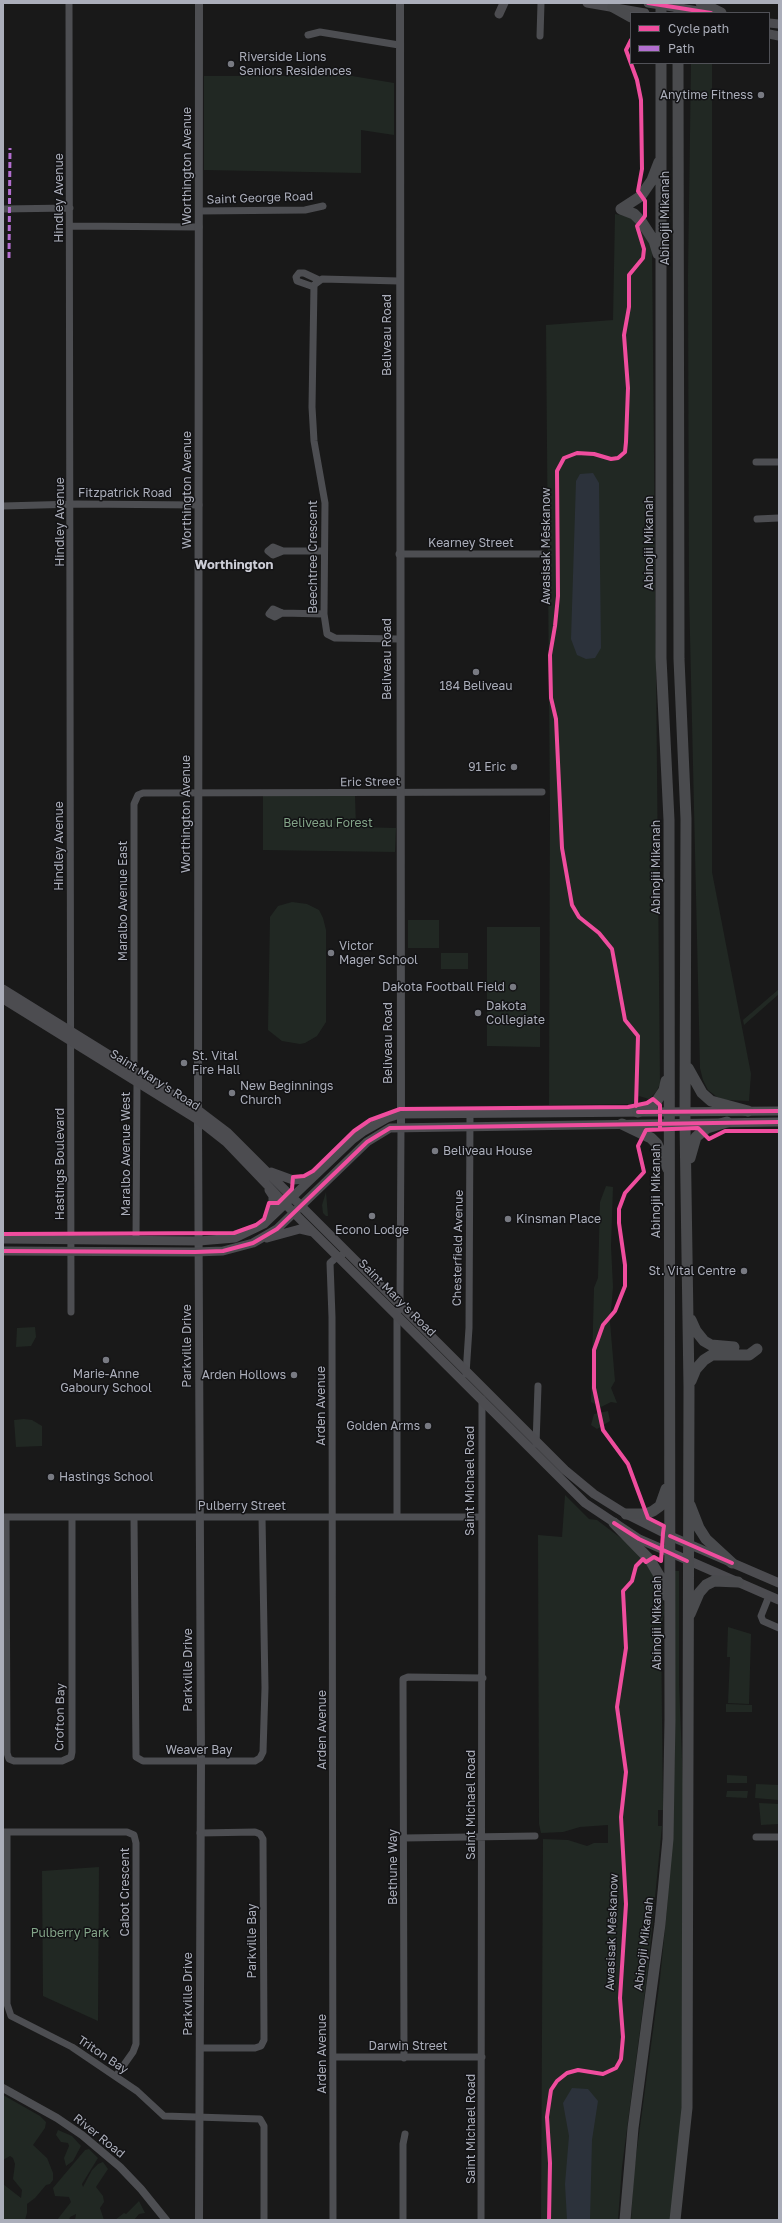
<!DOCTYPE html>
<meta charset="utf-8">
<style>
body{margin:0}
#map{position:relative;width:782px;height:2223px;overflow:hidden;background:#191919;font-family:"Golos Text",sans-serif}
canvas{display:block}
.frame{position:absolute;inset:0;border:4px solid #abaeba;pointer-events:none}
.legend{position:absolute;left:630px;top:12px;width:140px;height:52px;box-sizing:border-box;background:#131315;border:1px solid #505157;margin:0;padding:5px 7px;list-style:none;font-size:12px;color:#abaeba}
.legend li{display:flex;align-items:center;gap:8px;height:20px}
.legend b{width:20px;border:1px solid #505157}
</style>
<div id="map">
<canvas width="782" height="2223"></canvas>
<div class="frame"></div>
<ul class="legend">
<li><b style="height:5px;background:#ef4d9e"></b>Cycle path</li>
<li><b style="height:5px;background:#b36fd0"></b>Path</li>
</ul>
</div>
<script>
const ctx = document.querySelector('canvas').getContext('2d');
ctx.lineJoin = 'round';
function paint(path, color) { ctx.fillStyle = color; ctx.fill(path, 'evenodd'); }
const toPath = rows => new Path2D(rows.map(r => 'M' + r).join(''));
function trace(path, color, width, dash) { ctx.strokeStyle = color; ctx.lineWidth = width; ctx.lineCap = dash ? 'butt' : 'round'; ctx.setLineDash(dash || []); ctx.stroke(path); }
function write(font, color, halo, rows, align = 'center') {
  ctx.font = font + ' "Golos Text",sans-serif'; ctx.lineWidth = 3; ctx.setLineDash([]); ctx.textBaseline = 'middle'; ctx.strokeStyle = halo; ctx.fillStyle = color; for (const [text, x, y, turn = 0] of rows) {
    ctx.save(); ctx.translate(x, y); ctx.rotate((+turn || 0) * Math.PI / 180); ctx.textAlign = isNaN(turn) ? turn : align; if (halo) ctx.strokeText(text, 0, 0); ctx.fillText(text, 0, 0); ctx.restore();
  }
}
paint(toPath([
 [691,63,712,63,712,872,751,1074,749,1101,726,1100,717,1097,708,1090,703,1080,700,1068,689,592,688,275],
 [328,72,394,83,394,135,361,130,361,173,204,170,204,76,317,76],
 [615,214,631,217,643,229,652,245,660,1084,656,1092,649,1099,639,1096,632,1104,549,1105,550,813,546,325,613,320],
 [263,796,355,796,356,827,396,828,395,852,263,850],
 [292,902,307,904,319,910,323,918,326,930,326,1022,317,1036,305,1043,300,1044,282,1041,268,1030,270,917,278,906],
 [408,920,439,920,439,948,408,948],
 [487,927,540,927,540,1047,487,1046],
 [441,953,468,953,468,969,441,969],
 [779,989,779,994,744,1025,743,1020],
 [606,1186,613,1187,611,1246,613,1287,610,1322,615,1381,611,1388,617,1403,611,1402,601,1407,591,1402,594,1288,598,1278,600,1202],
 [326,1192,328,1216,326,1216,323,1213,322,1205],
 [35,1327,36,1337,31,1346,16,1347,17,1328],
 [608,1411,610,1421,597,1429,591,1425,594,1414],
 [24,1419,32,1420,42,1426,42,1446,16,1447,14,1420],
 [565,1495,589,1519,597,1520,638,1551,661,1585,663,1600,664,1613,661,1627,663,1810,658,1810,658,1826,662,1826,648,1969,622,2167,618,2220,541,2220,543,1839,568,1840,587,1846,594,1843,608,1843,608,1825,580,1827,563,1832,541,1833,539,1824,538,1535,562,1537],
 [675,1571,679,1571,679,1684,684,1808,684,2107,672,2220,631,2220,634,2171,660,1979,667,1909,675,1751],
 [728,1627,751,1634,749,1704,728,1703,730,1657,727,1657],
 [726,1704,752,1705,752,1712,726,1712],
 [727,1775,747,1776,747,1783,727,1783],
 [756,1784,779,1785,779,1800,755,1798],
 [727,1791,748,1791,747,1798,726,1797],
 [759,1803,779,1804,779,1824,761,1825],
 [99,1867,98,2021,43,1996,42,1871],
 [3,2095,40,2116,46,2122,45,2128,33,2145,47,2158,53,2173,53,2180,50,2184,46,2185,35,2198,27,2204,27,2213,25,2220,3,2220,3,2184,21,2198,22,2190,13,2179,15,2164,13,2158,10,2156,3,2160],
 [58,2130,72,2136,81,2146,73,2161,66,2166,64,2158,69,2146,68,2143,61,2142,56,2135],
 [89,2149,98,2158,82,2184,83,2187,92,2170,98,2164,103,2162,108,2169,96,2187,103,2196,104,2202,100,2208,104,2220,75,2220,76,2214,70,2217,69,2220,57,2220,71,2202,69,2197,55,2196,53,2188,85,2150],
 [139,2201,145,2213,139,2214,134,2220,115,2220,124,2213,126,2214]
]), '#212823');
paint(toPath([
 [593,473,599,483,601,648,595,658,586,659,577,655,571,639,576,481,580,474],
 [572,2088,588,2089,598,2101,592,2140,590,2220,567,2220,565,2184,569,2136,563,2103]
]), '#2c323b');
trace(toPath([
 [69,3,71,1312],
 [308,35,320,32,399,45],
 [540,36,541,3],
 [3,209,70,208],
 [199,211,305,210,323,206],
 [70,226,199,227],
 [314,287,297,281,296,277,299,273,304,273,319,280],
 [756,462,779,462],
 [3,506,77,504,199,505],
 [757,519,779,518],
 [283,551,273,555,268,551,273,547,283,551,323,551],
 [399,554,542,554],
 [282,613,275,617,269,614,273,609,282,613,324,614],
 [399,639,335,638,327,634,324,614,325,503,314,441,312,407,314,285,322,279,399,281],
 [136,1239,137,1082,134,1069,134,804,138,795,143,793,542,792],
 [466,1374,469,1328,470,1115],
 [536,1444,538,1386],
 [3,1517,481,1517],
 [6,1517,7,1753,9,1759,14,1761,62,1761,71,1757,72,1752,72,1517],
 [134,1517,136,1757,143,1761,255,1761,260,1758,263,1752,265,1688,262,1517],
 [397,1517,397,1314,400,1306,401,1127],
 [769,1596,761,1616,763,1621,779,1628],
 [3,1832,127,1832,134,1835,136,1843,136,2044,133,2052,116,2076],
 [7,1832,7,2004,11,2016,72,2047,137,2091,164,2116,260,2119,264,2126,264,2220],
 [200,1833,255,1832,260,1834,263,1839,264,2040,261,2046,255,2048,200,2048],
 [756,1837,779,1837],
 [404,1838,535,1836],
 [333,2057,482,2057],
 [404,2058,403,1679,408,1677,483,1678],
 [333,2220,332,1317,330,1263,338,1256,342,1255],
 [403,2220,403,2144,405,2134],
 [481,2220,482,1399]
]), '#4d4e52', 7);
trace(toPath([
 [400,3,401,1127],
 [3,2088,57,2118,82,2135,120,2167,141,2189,166,2220],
 [199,2220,201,1761,198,1120,199,3]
]), '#4d4e52', 8);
trace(toPath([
 [587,3,645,13],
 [648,3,711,13],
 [499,14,504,3],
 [769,23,779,24],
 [769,34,779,36],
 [3,989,198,1110,227,1132,565,1470,594,1494,626,1514,670,1536,779,1583],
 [3,999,198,1120,226,1142,295,1214,585,1503,639,1539,779,1600],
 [271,1172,293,1180,305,1179,314,1176],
 [268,1218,273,1211,273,1196,269,1190],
 [267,1238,300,1229,313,1232],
 [3,1239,199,1241,235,1238,264,1224,352,1140,364,1131,387,1118,400,1114,779,1111],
 [3,1251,195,1252,223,1251,253,1243,277,1229,367,1142,390,1128,779,1122]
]), '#4c4c50', 9);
trace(toPath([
 [701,3,721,13],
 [613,7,631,17],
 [661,13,661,3],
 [679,13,679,3],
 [621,209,641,196,652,180,659,162],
 [621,209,634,214,641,221,654,241,658,254],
 [688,1068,702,1093,711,1101,748,1111],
 [638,1112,656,1102,664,1090,666,1081],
 [622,1124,651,1138,657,1144,668,1169],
 [690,1158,696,1137,707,1128,727,1122],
 [691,1320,696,1331,704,1341,711,1345,734,1347],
 [691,1381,696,1369,704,1360,712,1355,749,1355,757,1349],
 [690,1505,699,1528,706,1539,732,1563],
 [626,1514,646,1514,653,1511,660,1506,666,1489],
 [614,1523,650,1560,660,1577,667,1596],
 [690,1614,699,1593,706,1585,714,1581,738,1582],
 [625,2220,633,2128,660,1924,668,1839,670,1719,669,820,661,658,661,63],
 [675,2220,687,2108,689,1387,685,1123,686,819,679,659,678,63]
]), '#4a4b4e', 11);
trace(toPath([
 [9,258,10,148]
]), '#b36fd0', 3, [6, 3]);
trace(toPath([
 [648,3,711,13],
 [631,40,626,50,637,80,641,100,642,169,638,191,645,201,645,216,637,226,644,249,643,258,629,275,629,307,624,335,628,388,626,442,625,452,618,458,611,459,594,454,577,453,564,458,557,471,558,596,555,626,550,655,551,698,556,719,562,848,572,905,579,917,599,933,612,949,625,1020,638,1036,636,1106],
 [638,1112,779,1111],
 [3,1234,234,1233,256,1225,264,1219,269,1203,278,1203,292,1189,293,1177,304,1176,313,1171,354,1131,370,1120,400,1109,628,1107,647,1103,653,1099,660,1105,660,1128],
 [3,1251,195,1252,223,1251,253,1243,277,1229,367,1142,390,1128,779,1122],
 [614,1523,639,1539,687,1561],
 [670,1536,732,1563],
 [549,2220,550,2163,547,2117,551,2090,557,2081,567,2073,578,2070,603,2074,616,2068,621,2059,623,2037,620,1998,626,1904,621,1817,626,1772,617,1707,626,1648,623,1591,632,1581,636,1566,643,1559,646,1562,654,1557,661,1561,663,1533,664,1526,648,1518,628,1464,603,1430,594,1388,594,1350,603,1325,615,1311,625,1286,625,1265,619,1223,619,1209,625,1193,644,1172,638,1146,646,1130,698,1128,709,1139,725,1131,779,1131]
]), '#ef4d9e', 4);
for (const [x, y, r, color] of [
 [231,64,4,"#787a82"],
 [761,95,4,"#787a82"],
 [476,672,4,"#787a82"],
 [514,767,4,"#787a82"],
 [331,953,4,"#787a82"],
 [513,987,4,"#787a82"],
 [478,1013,4,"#787a82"],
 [184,1063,4,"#787a82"],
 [232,1093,4,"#787a82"],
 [435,1151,4,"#787a82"],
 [372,1216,4,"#787a82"],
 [508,1219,4,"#787a82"],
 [744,1271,4,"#787a82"],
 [106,1360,4,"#787a82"],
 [294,1375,4,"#787a82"],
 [428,1426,4,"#787a82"],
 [51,1477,4,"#787a82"]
]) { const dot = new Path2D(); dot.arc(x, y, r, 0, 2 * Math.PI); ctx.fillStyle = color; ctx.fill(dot); trace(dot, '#131315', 1.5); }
write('12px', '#abaeba', '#131315', [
 ["Riverside Lions",239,57],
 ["Seniors Residences",239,71],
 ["Anytime Fitness",753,95,"right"],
 ["184 Beliveau",476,686,"center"],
 ["91 Eric",506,767,"right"],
 ["Victor",339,946],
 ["Mager School",339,960],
 ["Dakota Football Field",505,987,"right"],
 ["Dakota",486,1006],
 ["Collegiate",486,1020],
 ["St. Vital",192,1056],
 ["Fire Hall",192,1070],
 ["New Beginnings",240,1086],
 ["Church",240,1100],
 ["Beliveau House",443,1151],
 ["Kinsman Place",516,1219],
 ["Econo Lodge",372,1230,"center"],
 ["St. Vital Centre",736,1271,"right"],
 ["Marie-Anne",106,1374,"center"],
 ["Gaboury School",106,1388,"center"],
 ["Arden Hollows",286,1375,"right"],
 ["Golden Arms",420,1426,"right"],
 ["Hastings School",59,1477]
], 'left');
write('12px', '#abaeba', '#131315', [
 ["Worthington Avenue",187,166,-90],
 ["Hindley Avenue",59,198,-90],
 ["Saint George Road",260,198,-2],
 ["Abinojii Mikanah",665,218,-90],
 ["Beliveau Road",387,335,-90],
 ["Worthington Avenue",187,490,-90],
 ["Fitzpatrick Road",125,493],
 ["Hindley Avenue",60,522,-90],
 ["Kearney Street",471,543],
 ["Abinojii Mikanah",649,543,-90],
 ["Awasisak Mēskanow",546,546,-90],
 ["Beechtree Crescent",313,557,-90],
 ["Beliveau Road",387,659,-90],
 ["Eric Street",370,782,-1],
 ["Worthington Avenue",186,814,-90],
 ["Hindley Avenue",59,846,-90],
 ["Abinojii Mikanah",656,867,-90],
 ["Maralbo Avenue East",123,901,-90],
 ["Beliveau Road",388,1043,-90],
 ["Saint Mary's Road",155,1080,32],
 ["Maralbo Avenue West",126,1154,-90],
 ["Hastings Boulevard",60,1164,-90],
 ["Abinojii Mikanah",656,1191,-90],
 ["Chesterfield Avenue",458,1248,-89],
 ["Saint Mary's Road",397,1298,45],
 ["Parkville Drive",187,1346,-90],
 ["Arden Avenue",321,1406,-90],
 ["Saint Michael Road",470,1481,-90],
 ["Pulberry Street",242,1506],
 ["Abinojii Mikanah",657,1623,-90],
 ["Parkville Drive",188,1670,-90],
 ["Crofton Bay",60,1717,-89],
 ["Arden Avenue",322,1730,-90],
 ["Weaver Bay",199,1750],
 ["Saint Michael Road",471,1805,-90],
 ["Bethune Way",393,1867,-90],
 ["Cabot Crescent",125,1892,-90],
 ["Awasisak Mēskanow",612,1932,-88],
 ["Parkville Bay",252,1941,-90],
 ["Abinojii Mikanah",644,1944,-83],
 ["Parkville Drive",188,1994,-90],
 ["Darwin Street",408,2046],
 ["Arden Avenue",322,2054,-90],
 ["Triton Bay",103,2055,34],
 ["Saint Michael Road",471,2129,-90],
 ["River Road",99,2136,39]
]);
write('12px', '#83a488', '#131315', [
 ["Beliveau Forest",328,823],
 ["Pulberry Park",70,1933]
]);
write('bold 13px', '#cccdd6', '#131315', [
 ["Worthington",234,565]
]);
</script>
